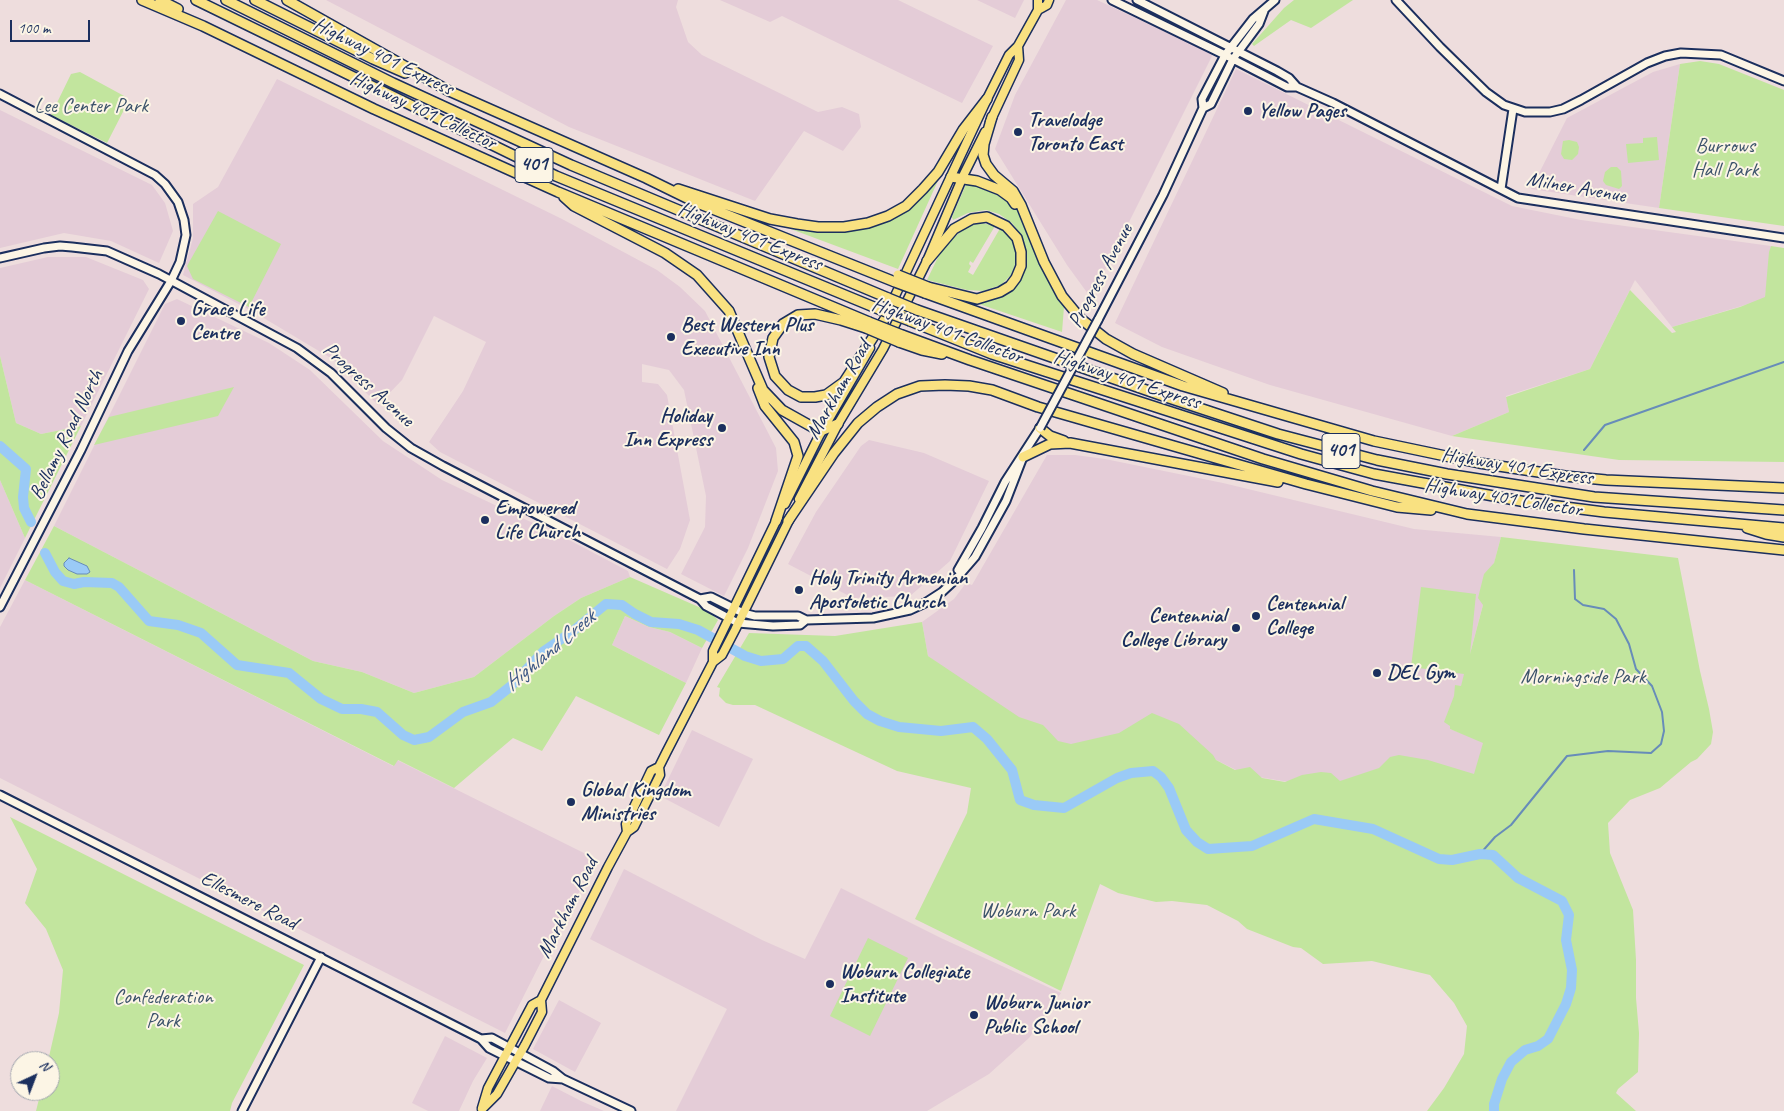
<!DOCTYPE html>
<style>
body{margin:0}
#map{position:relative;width:1784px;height:1111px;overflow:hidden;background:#edd;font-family:Caveat,sans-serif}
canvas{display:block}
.north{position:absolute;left:10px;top:1051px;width:50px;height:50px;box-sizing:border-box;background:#fcf5e5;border:1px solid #a2a6af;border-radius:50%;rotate:43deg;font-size:14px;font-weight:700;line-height:20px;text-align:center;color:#1b2f5e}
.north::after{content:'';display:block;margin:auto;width:18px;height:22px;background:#1b2f5e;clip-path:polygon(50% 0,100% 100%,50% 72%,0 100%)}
.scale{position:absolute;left:10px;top:20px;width:80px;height:22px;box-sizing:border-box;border:2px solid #1b2f5e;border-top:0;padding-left:6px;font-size:15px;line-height:18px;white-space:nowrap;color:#1b2f5e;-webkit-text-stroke:4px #fcf5e5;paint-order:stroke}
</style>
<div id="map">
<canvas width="1784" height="1111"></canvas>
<div class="north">N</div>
<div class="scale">100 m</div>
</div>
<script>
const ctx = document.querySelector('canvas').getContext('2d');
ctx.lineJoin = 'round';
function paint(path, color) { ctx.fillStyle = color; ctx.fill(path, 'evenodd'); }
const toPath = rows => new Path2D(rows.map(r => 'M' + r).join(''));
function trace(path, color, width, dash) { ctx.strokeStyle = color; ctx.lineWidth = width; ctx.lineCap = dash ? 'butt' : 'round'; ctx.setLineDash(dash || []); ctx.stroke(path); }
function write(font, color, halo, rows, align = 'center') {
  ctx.font = font + ' Caveat,sans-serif'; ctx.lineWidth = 4; ctx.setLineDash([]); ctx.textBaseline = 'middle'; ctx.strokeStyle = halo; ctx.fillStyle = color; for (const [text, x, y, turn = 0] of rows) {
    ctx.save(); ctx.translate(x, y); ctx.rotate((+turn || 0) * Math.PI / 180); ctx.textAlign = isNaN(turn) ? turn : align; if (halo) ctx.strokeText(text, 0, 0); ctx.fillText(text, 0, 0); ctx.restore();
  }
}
paint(toPath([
 [326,0,678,0,676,7,688,42,702,55,818,112,842,107,859,114,861,127,843,151,804,131,755,201,569,127],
 [720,0,898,0,993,46,962,103,782,16,770,22],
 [977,0,1024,0,1015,18],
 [1066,0,1097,0,1213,54,1091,298,1067,265,995,149,1015,95],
 [1680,64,1659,208,1531,189,1567,118,1653,72],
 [1236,69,1512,206,1581,220,1771,246,1765,299,1672,327,1635,280,1590,369,1506,396,1509,412,1452,436,1270,385,1162,347,1115,323],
 [277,79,562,219,657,270,680,287,705,311,776,448,778,471,748,548,724,596,681,574,705,527,706,496,684,390,669,370,642,364,642,382,658,384,667,395,690,520,680,549,667,569,440,452,429,442,463,391,486,342,434,316,402,380,378,405,334,360,252,311,183,275,193,238,193,204,218,187],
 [0,110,152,185,165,203,173,231,159,263,111,241,64,233,0,248],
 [48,257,86,257,143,280,149,289,81,426,41,434,16,423,0,356,0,268],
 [177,299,269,343,310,370,383,441,442,480,571,541,628,571,630,577,581,598,554,616,474,677,414,693,362,672,313,661,54,526,165,304],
 [869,440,924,453,989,481,950,561,910,596,853,598,788,564,816,512,861,446],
 [1047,455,1075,455,1105,459,1223,483,1414,529,1501,537,1450,729,1488,743,1469,790,1320,787,1246,775,1196,750,1084,756,1009,717,928,656,922,622,954,599,966,583,972,585],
 [0,480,25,538,0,588],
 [25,580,393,766,397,760,596,859,556,938,554,936,505,1033,0,778,0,627],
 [625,616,649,627,670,632,702,648,686,683,612,645],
 [692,730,753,759,719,827,660,796],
 [624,869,762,940,805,959,841,888,943,939,1061,993,1029,1038,989,1074,927,1111,676,1111,727,1009,590,939],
 [559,1000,601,1023,575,1072,533,1049],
 [445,1036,487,1058,473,1081,459,1111,428,1111,412,1103],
 [552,1086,581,1101,604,1111,540,1111]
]), '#e4ccd7');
paint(toPath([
 [1294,0,1353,0,1311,28,1291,20,1254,46,1252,44,1284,8],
 [1700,61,1719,64,1784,90,1784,226,1659,208,1680,64],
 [80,72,126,97,127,104,107,143,51,115,71,74],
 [1657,137,1659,160,1628,163,1626,144,1643,143,1643,138],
 [1569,140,1577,142,1579,147,1578,154,1572,160,1564,159,1561,154,1563,141],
 [1611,167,1617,167,1621,171,1622,186,1619,189,1606,185,1603,181,1605,172],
 [941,174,898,269,788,228,786,226,827,230,889,219],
 [967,182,1011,201,1023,219,1050,282,1064,307,1062,332,970,301,1008,290,1025,251,1021,235,1012,223,999,214,986,210,968,213,953,220,952,217],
 [218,211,281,244,249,307,193,279,187,266],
 [982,223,995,226,973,263,970,261,969,264,971,266,968,272,973,275,1002,225,1015,242,1015,265,1011,275,1001,285,983,291,967,290,927,280,940,253,949,242,967,226],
 [1771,246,1784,248,1784,462,1619,460,1452,436,1509,412,1506,397,1590,369,1630,290,1672,333,1676,332,1672,327,1740,307,1765,297,1769,252],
 [0,356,16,423,41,434,81,426,25,538,0,480],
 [234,387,218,416,94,445,109,417],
 [54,526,313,661,362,672,414,693,474,677,554,616,581,598,630,577,708,611,718,620,702,648,670,632,649,627,625,616,612,645,686,683,659,735,576,696,542,751,513,738,454,788,398,760,394,766,25,580],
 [1501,537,1678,558,1700,671,1709,709,1713,732,1711,744,1697,759,1691,762,1660,788,1630,800,1608,823,1610,853,1633,910,1636,960,1636,998,1639,1033,1638,1072,1618,1089,1616,1093,1636,1111,1427,1111,1444,1088,1464,1054,1467,1026,1454,1003,1430,975,1372,961,1323,964,1301,948,1293,947,1247,929,1238,921,1207,905,1172,901,1156,902,1118,893,1100,884,1061,991,915,919,967,813,971,788,897,771,755,705,733,705,726,703,719,696,720,688,717,687,749,633,835,636,922,622,928,656,1019,717,1043,725,1058,741,1071,744,1119,733,1152,713,1179,724,1213,755,1216,760,1235,770,1250,767,1262,778,1285,782,1302,775,1321,772,1331,773,1340,781,1379,768,1390,757,1399,755,1428,760,1474,774,1483,743,1450,729,1450,726,1444,722,1454,696,1455,685,1461,686,1464,674,1411,667,1421,587,1476,594,1470,654,1483,605,1478,598,1484,574,1494,563],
 [10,817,304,965,232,1103,230,1111,36,1111,41,1091,50,1091,50,1061,48,1061,59,1013,63,970,46,929,25,903,37,869],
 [868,938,908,958,870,1036,830,1016]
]), '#c2e59e');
const water = toPath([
 [69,558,87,566,90,572,87,574,77,574,68,570,64,566,64,563,69,558]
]);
paint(water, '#9acaf6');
trace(water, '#678cb9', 1);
trace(toPath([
 [1584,450,1605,425,1784,362],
 [1480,854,1495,837,1511,825,1567,756,1608,751,1651,753,1661,744,1664,731,1662,712,1652,686,1636,669,1629,644,1616,619,1604,609,1583,605,1575,599,1574,570]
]), '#678cb9', 2);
trace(toPath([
 [0,446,26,469,23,497,24,508,31,522],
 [45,553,55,572,63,581,74,584,84,582,112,583,119,587,149,621,178,625,201,633,237,665,289,673,321,699,342,709,361,709,377,712,403,735,414,740,429,737,463,712,491,702,511,686,544,651,573,631,606,604,622,605,635,614,651,622,679,624,698,630,745,656,761,661,783,659,798,646,806,646,823,661,854,701,867,714,880,721,899,727,941,731,973,727,987,739,1012,770,1020,800,1034,805,1064,808,1117,778,1131,773,1153,771,1161,777,1169,788,1186,830,1197,842,1208,849,1252,846,1314,819,1373,829,1439,859,1452,860,1480,854,1493,855,1518,878,1562,901,1569,915,1566,940,1572,970,1571,988,1566,1004,1548,1039,1538,1046,1525,1050,1511,1062,1502,1079,1494,1104,1494,1111]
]), '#9acaf6', 10);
const secondary = toPath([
 [1112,0,1225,55,1287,87,1297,87],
 [1137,0,1277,71,1289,78,1297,87,1333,103,1518,198,1784,238],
 [1396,0,1440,47,1486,92,1504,105,1525,112,1550,112,1563,109,1581,100,1647,63,1665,56,1681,53,1721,55,1784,81],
 [0,94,155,175,165,184,178,202,184,220,186,235,180,262,171,281,128,351,81,450,0,607],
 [1203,108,1211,104,1233,59,1259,24,1264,11],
 [1501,189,1513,109],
 [0,258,44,248,60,246,72,247,107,251,159,274,297,348,331,373,386,428,411,448,443,466,700,599,706,606,738,623,773,626,800,625,806,620],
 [1098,320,1163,195,1203,108,1202,99,1225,55,1253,19,1275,0],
 [958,570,982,528,1005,482,1040,428],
 [700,599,711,597,743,613,755,616,798,616,806,620,873,618,910,610,925,603,942,592,956,579,975,557,1006,501,1023,457],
 [0,795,481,1039,489,1048,549,1078,563,1079],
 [481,1039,492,1038,553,1071,563,1079,631,1111],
 [242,1111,321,957]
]);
const primary = toPath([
 [1038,10,1047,5,1049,0],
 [990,122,1019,60,1018,46],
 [881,326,987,99,1009,55,1018,46,1038,10,1038,0],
 [799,499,838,424,883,349,927,261,964,174,985,132],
 [785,504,819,436,870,348],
 [713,662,713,651,778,517],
 [627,832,626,824,651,771,659,767],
 [482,1108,488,1088,532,1005,541,1000],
 [482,1109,497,1094,525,1045,542,1012,541,1000,608,867,627,832,634,827,660,775,659,767,666,753,713,662,722,655,735,630,791,516]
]);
const highway = toPath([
 [142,0,203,26,374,109,558,192,869,322],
 [160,0,178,9],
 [196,0,556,176,881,310],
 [226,0,393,83,571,165,888,298],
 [255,0,373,59,405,73],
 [287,0,449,91,646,178,695,202,895,282],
 [992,117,984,144,983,155,986,164,994,175,1013,191,1021,205,1044,262,1062,296,1081,319,1106,339,1133,354,1223,393],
 [951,177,977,181,1000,190,1011,198,1015,204],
 [678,189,770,219,797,224,818,227,844,227,868,223,888,216,906,206,923,189,938,172,963,130,987,99],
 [564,197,574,206,665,253,697,275,729,311,763,390,782,410,816,429,823,430,838,424],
 [927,261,954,229,972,219,987,217,1006,226,1017,238,1021,252,1021,266,1016,278,1010,286,1000,292,977,299,928,287],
 [925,293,1183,386,1374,441,1479,463,1565,476,1606,480,1784,488],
 [917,310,1169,398,1278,434,1377,460,1447,474,1594,497,1784,510],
 [910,321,992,354,1301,454,1374,474,1526,502,1604,512,1784,528],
 [866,328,841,320,815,314,798,315,783,324,773,338,769,357,775,376,788,390,801,397,815,397,826,395,844,382,883,322],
 [902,335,970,360,1263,459,1372,491,1467,514,1584,529,1784,550],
 [899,342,922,350,942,354],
 [758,388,765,406,794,442,798,456,776,521],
 [1040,428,1050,436,1064,441],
 [1023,457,1050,444,1070,443,1278,482],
 [788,521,834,453,858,423,877,407,897,394,920,386,945,385,969,386,992,390,1038,407,1306,484,1397,507,1431,510],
 [1747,528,1766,534,1784,537]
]);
trace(secondary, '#1b2f5e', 11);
trace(primary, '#1b2f5e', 11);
trace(highway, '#1b2f5e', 12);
trace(secondary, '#fcf5e5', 7);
trace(primary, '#f9e181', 8);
trace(highway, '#f9e181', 9);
const secondaryBridge = toPath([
 [1040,428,1098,320]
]);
const highwayBridge = toPath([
 [898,275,928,287],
 [895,282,925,293],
 [888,298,917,310],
 [881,310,910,321],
 [869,322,902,335],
 [866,328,899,342]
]);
trace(secondaryBridge, '#1b2f5e', 11, []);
trace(highwayBridge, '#1b2f5e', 12, []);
trace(secondaryBridge, '#fcf5e5', 7);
trace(highwayBridge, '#f9e181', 9);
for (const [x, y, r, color] of [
 [1248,111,5,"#1b2f5e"],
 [1018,132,5,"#1b2f5e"],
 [181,321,5,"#1b2f5e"],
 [671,337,5,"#1b2f5e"],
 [722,428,5,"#1b2f5e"],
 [485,520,5,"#1b2f5e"],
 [799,590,5,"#1b2f5e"],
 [1256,616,5,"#1b2f5e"],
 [1236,628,5,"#1b2f5e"],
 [1377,673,5,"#1b2f5e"],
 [571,802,5,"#1b2f5e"],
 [830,984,5,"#1b2f5e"],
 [974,1015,5,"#1b2f5e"]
]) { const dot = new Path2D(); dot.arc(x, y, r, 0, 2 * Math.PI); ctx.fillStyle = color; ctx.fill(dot); trace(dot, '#fcf5e5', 2); }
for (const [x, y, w] of [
 [534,165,38],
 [1341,451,38]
]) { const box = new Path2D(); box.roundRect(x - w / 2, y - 17.5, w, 35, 4); ctx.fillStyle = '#fcf5e5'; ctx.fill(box); trace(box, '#1b2f5e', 1); }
write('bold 20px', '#1b2f5e', null, [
 ["401",534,165],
 ["401",1341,451]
]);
write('21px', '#1b2f5e', '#fcf5e5', [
 ["Highway 401 Express",383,57,26],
 ["Highway 401 Collector",423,111,25],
 ["Milner Avenue",1576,188,10],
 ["Highway 401 Express",750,237,22],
 ["Progress Avenue",1101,276,-62],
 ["Highway 401 Collector",947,331,20],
 ["Highway 401 Express",1127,380,18],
 ["Progress Avenue",368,385,42],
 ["Markham Road",839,390,-60],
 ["Bellamy Road North",67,435,-64],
 ["Highway 401 Express",1517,467,9],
 ["Highway 401 Collector",1503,498,9],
 ["Ellesmere Road",249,901,27],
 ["Markham Road",568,908,-63]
]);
write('21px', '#3c536b', '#fcf5e5', [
 ["Lee Center Park",91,106],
 ["Burrows",1725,146],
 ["Hall Park",1725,170],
 ["Morningside Park",1583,677],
 ["Woburn Park",1028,911],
 ["Confederation",163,997],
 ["Park",163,1021]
]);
write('bold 21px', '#1b2f5e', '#fcf5e5', [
 ["Yellow Pages",1258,111],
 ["Travelodge",1028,120],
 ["Toronto East",1028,144],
 ["Grace Life",191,309],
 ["Centre",191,333],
 ["Best Western Plus",681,325],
 ["Executive Inn",681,349],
 ["Holiday",712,416,"right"],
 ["Inn Express",712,440,"right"],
 ["Empowered",495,508],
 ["Life Church",495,532],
 ["Holy Trinity Armenian",809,578],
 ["Apostoletic Church",809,602],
 ["Centennial",1266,604],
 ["College",1266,628],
 ["Centennial",1226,616,"right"],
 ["College Library",1226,640,"right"],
 ["DEL Gym",1387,673],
 ["Global Kingdom",581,790],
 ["Ministries",581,814],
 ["Woburn Collegiate",840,972],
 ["Institute",840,996],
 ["Woburn Junior",984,1003],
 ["Public School",984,1027]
], 'left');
write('italic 22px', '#3b5684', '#fcf5e5', [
 ["Highland Creek",550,651,-40]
]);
</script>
